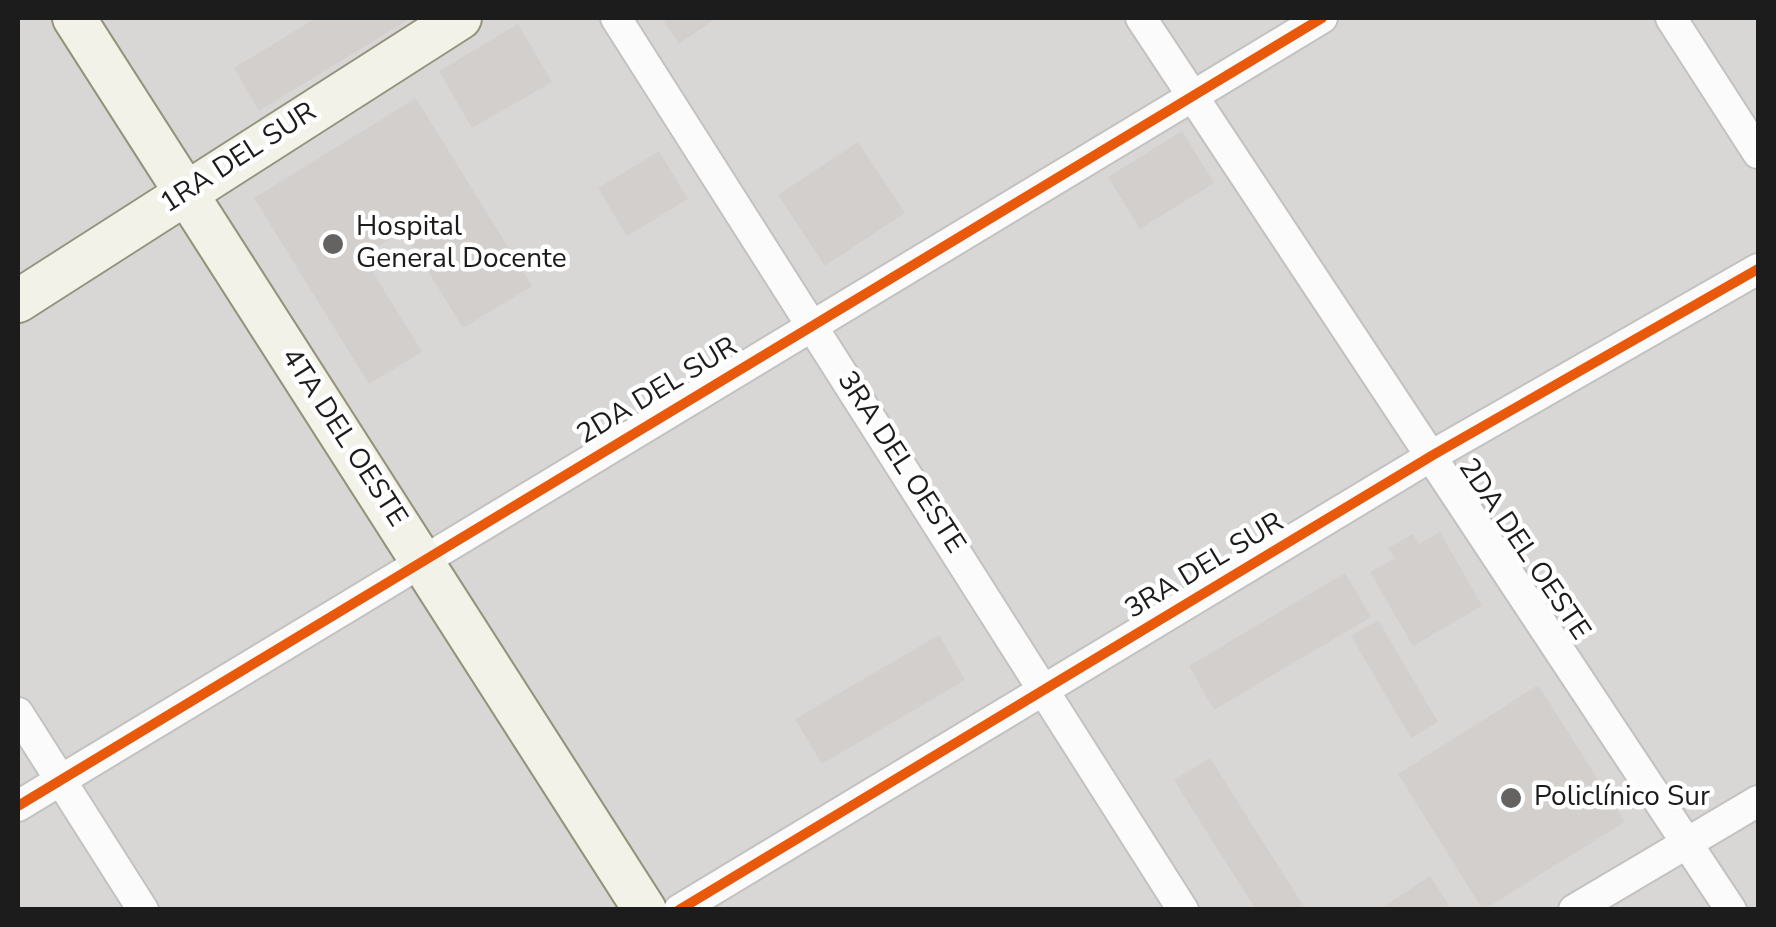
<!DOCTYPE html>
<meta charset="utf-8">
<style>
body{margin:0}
#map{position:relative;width:1776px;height:927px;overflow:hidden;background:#eae7e4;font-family:"Nunito Sans",sans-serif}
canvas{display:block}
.frame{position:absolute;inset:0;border:20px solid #1c1c1c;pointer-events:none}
</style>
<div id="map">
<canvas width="1776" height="927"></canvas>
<div class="frame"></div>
</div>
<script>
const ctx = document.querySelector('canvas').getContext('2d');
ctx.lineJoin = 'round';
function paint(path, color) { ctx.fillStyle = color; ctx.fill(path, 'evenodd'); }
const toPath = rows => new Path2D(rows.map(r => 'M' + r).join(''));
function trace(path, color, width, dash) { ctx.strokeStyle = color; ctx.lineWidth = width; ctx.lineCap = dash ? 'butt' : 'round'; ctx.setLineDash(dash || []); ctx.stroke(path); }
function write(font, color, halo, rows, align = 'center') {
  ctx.font = font + ' "Nunito Sans",sans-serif'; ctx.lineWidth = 9; ctx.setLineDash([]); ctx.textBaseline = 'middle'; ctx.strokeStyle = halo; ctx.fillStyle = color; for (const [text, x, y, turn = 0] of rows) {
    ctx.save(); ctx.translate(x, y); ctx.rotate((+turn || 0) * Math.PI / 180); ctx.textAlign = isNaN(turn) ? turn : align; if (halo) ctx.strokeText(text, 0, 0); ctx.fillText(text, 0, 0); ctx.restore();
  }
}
paint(toPath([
 [18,18,1758,18,1758,909,18,909]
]), '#d9d7d6');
paint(toPath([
 [316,18,411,18,259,111,234,68],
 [662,18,716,18,679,44],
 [518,24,552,82,472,128,439,71],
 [416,98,532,286,463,328,403,231,363,256,422,352,369,384,254,198],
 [1182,131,1214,183,1140,229,1108,177],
 [858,142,905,213,825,266,778,195],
 [659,151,688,199,627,236,598,188],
 [1440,532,1482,606,1413,646,1370,572,1395,558,1388,548,1413,534,1419,544],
 [1345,573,1371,617,1214,710,1189,666],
 [1378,620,1438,722,1411,738,1351,636],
 [939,635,965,680,822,764,795,719],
 [1538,685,1625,822,1483,910,1398,774],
 [1210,758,1306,910,1256,910,1174,780],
 [1430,876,1449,905,1442,910,1378,910]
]), '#d3cfcc');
const street = toPath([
 [616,18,1183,910],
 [1141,18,1731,910],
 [1671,18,1758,153],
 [18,713,143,910],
 [18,806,1322,18],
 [679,910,1433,455,1758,269],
 [1574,910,1758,801]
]);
const secondary = toPath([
 [74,18,645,910],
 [18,301,460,18]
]);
trace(street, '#c3c2c0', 34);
trace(secondary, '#95937c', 46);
trace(street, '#fcfbfb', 30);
trace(secondary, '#f2f2e8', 42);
trace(toPath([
 [18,806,1322,18],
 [679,910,1433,455,1758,269]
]), '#e8590c', 10);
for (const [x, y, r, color] of [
 [333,244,12,"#646362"],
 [1511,798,12,"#646362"]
]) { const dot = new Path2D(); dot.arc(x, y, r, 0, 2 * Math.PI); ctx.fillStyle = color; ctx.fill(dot); trace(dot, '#fff', 4); }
write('28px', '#1c1c1c', '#fff', [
 ["1RA DEL SUR",239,159,-33],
 ["2DA DEL SUR",658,392,-31],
 ["4TA DEL OESTE",343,438,57],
 ["3RA DEL OESTE",900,463,57],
 ["2DA DEL OESTE",1523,550,56],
 ["3RA DEL SUR",1205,567,-31]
]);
write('28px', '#1c1c1c', '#fff', [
 ["Hospital",356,228],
 ["General Docente",356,260],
 ["Policlínico Sur",1534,798]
], 'left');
</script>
